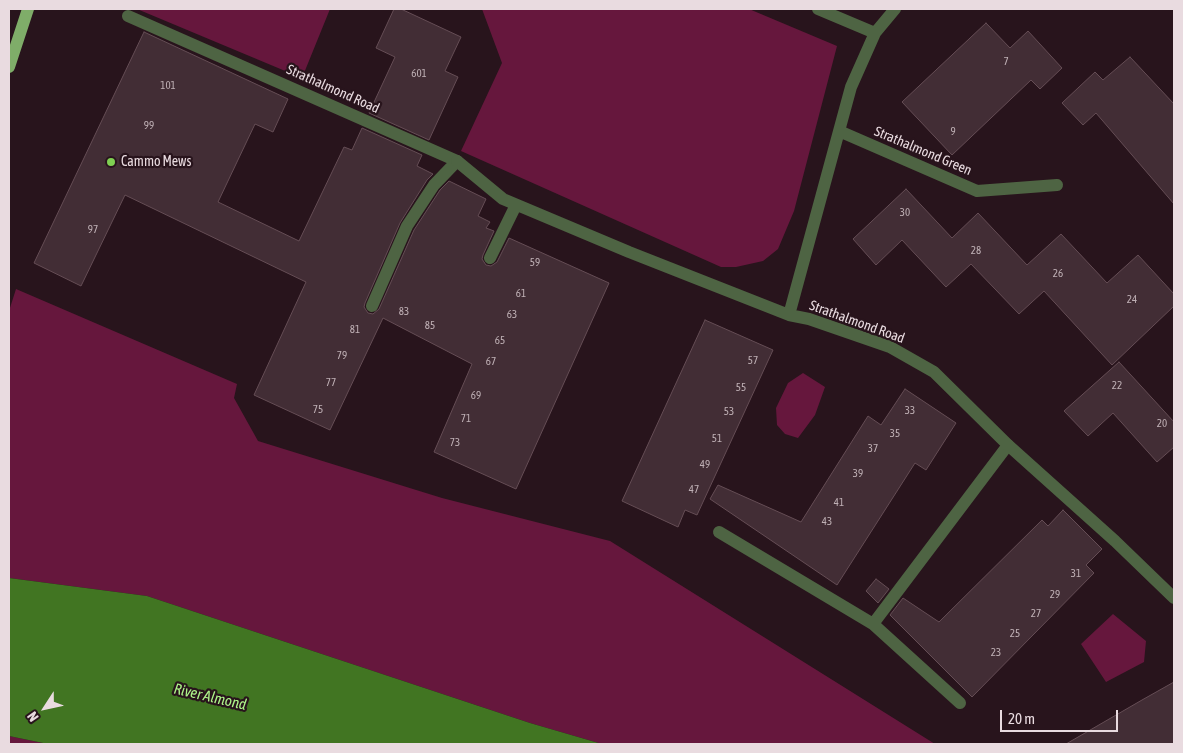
<!DOCTYPE html>
<style>
body{margin:0}
#map{position:relative;width:1183px;height:753px;overflow:hidden;background:#28141c;font-family:"Asap Condensed",sans-serif}
canvas{display:block}
.frame{position:absolute;inset:0;border:10px solid #e9dbe0;pointer-events:none}
.north{position:absolute;left:20px;top:683px;width:50px;height:50px;-webkit-text-stroke:4px #28141c;paint-order:stroke;rotate:235deg;font-size:14px;font-weight:700;line-height:20px;text-align:center;color:#e9dbe0}
.north::after{content:'';display:block;margin:auto;width:18px;height:22px;background:#e9dbe0;clip-path:polygon(50% 0,100% 100%,50% 72%,0 100%)}
.scale{position:absolute;left:1000px;top:710px;width:118px;height:22px;box-sizing:border-box;border:2px solid #e9dbe0;border-top:0;padding-left:6px;font-size:15px;line-height:18px;white-space:nowrap;color:#e9dbe0;-webkit-text-stroke:4px #28141c;paint-order:stroke}
</style>
<div id="map">
<canvas width="1183" height="753"></canvas>
<div class="frame"></div>
<div class="north">N</div>
<div class="scale">20 m</div>
</div>
<script>
const ctx = document.querySelector('canvas').getContext('2d');
ctx.lineJoin = 'round';
function paint(path, color) { ctx.fillStyle = color; ctx.fill(path, 'evenodd'); }
const toPath = rows => new Path2D(rows.map(r => 'M' + r).join(''));
function trace(path, color, width, dash) { ctx.strokeStyle = color; ctx.lineWidth = width; ctx.lineCap = dash ? 'butt' : 'round'; ctx.setLineDash(dash || []); ctx.stroke(path); }
function write(font, color, halo, rows, align = 'center') {
  ctx.font = font + ' "Asap Condensed",sans-serif'; ctx.lineWidth = 4.5; ctx.setLineDash([]); ctx.textBaseline = 'middle'; ctx.strokeStyle = halo; ctx.fillStyle = color; for (const [text, x, y, turn = 0] of rows) {
    ctx.save(); ctx.translate(x, y); ctx.rotate((+turn || 0) * Math.PI / 180); ctx.textAlign = isNaN(turn) ? turn : align; if (halo) ctx.strokeText(text, 0, 0); ctx.fillText(text, 0, 0); ctx.restore();
  }
}
paint(toPath([
 [137,9,330,9,302,78],
 [482,9,749,9,837,46,794,211,778,249,763,261,736,267,721,267,461,151,502,63],
 [16,289,237,384,234,398,258,441,442,498,610,541,935,744,602,744,530,723,147,596,9,578,9,311],
 [803,373,825,387,815,415,798,438,785,434,777,425,776,408,788,383],
 [1113,614,1146,641,1144,662,1106,682,1081,644],
 [9,736,48,744,9,744]
]), '#66173d');
paint(toPath([
 [9,578,147,596,530,723,602,744,48,744,9,736]
]), '#417522');
const building = toPath([
 [394,9,401,9,461,37,445,71,458,77,429,140,369,113,395,57,376,48,394,9],
 [986,23,1010,48,1028,31,1062,68,1040,89,1031,80,952,155,902,102,986,23],
 [144,32,288,99,273,132,255,124,218,202,299,241,344,147,352,150,362,128,422,155,417,166,433,174,427,180,400,223,365,303,364,307,368,313,373,314,379,309,414,230,440,190,449,181,486,199,478,216,490,222,486,228,494,231,483,255,482,259,486,265,491,266,497,262,509,238,609,283,516,489,434,452,472,364,383,318,330,430,254,395,306,282,125,195,81,286,34,263,144,32],
 [1130,57,1174,104,1174,204,1096,113,1083,125,1062,103,1095,72,1103,80,1130,57],
 [906,189,952,238,978,213,1027,265,1061,234,1107,283,1138,255,1174,294,1174,306,1112,365,1044,291,1019,314,971,264,946,287,902,240,876,265,853,239,906,189],
 [705,320,773,350,697,515,685,510,678,527,622,501,705,320],
 [1119,362,1174,422,1174,447,1157,462,1113,413,1088,436,1064,411,1119,362],
 [905,389,956,423,926,470,915,463,837,585,710,499,718,485,801,522,868,416,881,425,905,389],
 [1063,510,1102,549,1086,565,1094,573,972,697,890,615,903,598,939,622,1042,520,1048,526,1063,510],
 [876,579,889,589,878,603,866,591,876,579],
 [1174,682,1174,744,1066,744,1142,700,1174,682]
]);
paint(building, '#422d35');
trace(building, '#654d55', 1);
trace(toPath([
 [128,16,457,161,434,185,407,226,372,306],
 [719,532,873,624,960,703],
 [873,624,1008,445]
]), '#4e6443', 12);
trace(toPath([
 [818,9,875,33],
 [839,131,977,191,1057,185],
 [457,161,503,199,629,252,789,315,809,319,890,347,934,372,1008,445,1115,541,1174,598],
 [490,258,516,205],
 [789,315,851,87,875,33,895,9]
]), '#4e6443', 12);
trace(toPath([
 [9,67,28,9]
]), '#7fad69', 12);
for (const [x, y, r, color] of [
 [111,162,5,"#7fd052"]
]) { const dot = new Path2D(); dot.arc(x, y, r, 0, 2 * Math.PI); ctx.fillStyle = color; ctx.fill(dot); trace(dot, '#28141c', 2); }
write('11px', '#bfb0b5', null, [
 ["7",1006,62],
 ["601",419,74],
 ["101",168,86],
 ["99",149,126],
 ["9",953,132],
 ["30",905,213],
 ["97",93,230],
 ["28",976,251],
 ["59",535,263],
 ["26",1058,274],
 ["61",521,294],
 ["24",1132,300],
 ["83",404,312],
 ["63",512,315],
 ["85",430,326],
 ["81",355,330],
 ["65",500,341],
 ["79",342,356],
 ["57",753,361],
 ["67",491,362],
 ["77",331,383],
 ["22",1117,386],
 ["55",741,388],
 ["69",476,396],
 ["75",318,410],
 ["33",910,411],
 ["53",729,412],
 ["71",466,419],
 ["20",1162,424],
 ["35",895,434],
 ["51",717,439],
 ["73",455,443],
 ["37",873,449],
 ["49",705,465],
 ["39",858,474],
 ["47",694,490],
 ["41",839,503],
 ["43",827,522],
 ["31",1076,574],
 ["29",1055,595],
 ["27",1036,614],
 ["25",1015,634],
 ["23",996,653]
]);
write('14px', '#e9dbe0', '#28141c', [
 ["Strathalmond Road",333,89,24],
 ["Strathalmond Green",923,151,23],
 ["Strathalmond Road",857,322,20]
]);
write('14px', '#e9dbe0', '#28141c', [
 ["Cammo Mews",121,162]
], 'left');
write('italic 15px', '#aef58a', '#28141c', [
 ["River Almond",210,697,13]
]);
</script>
